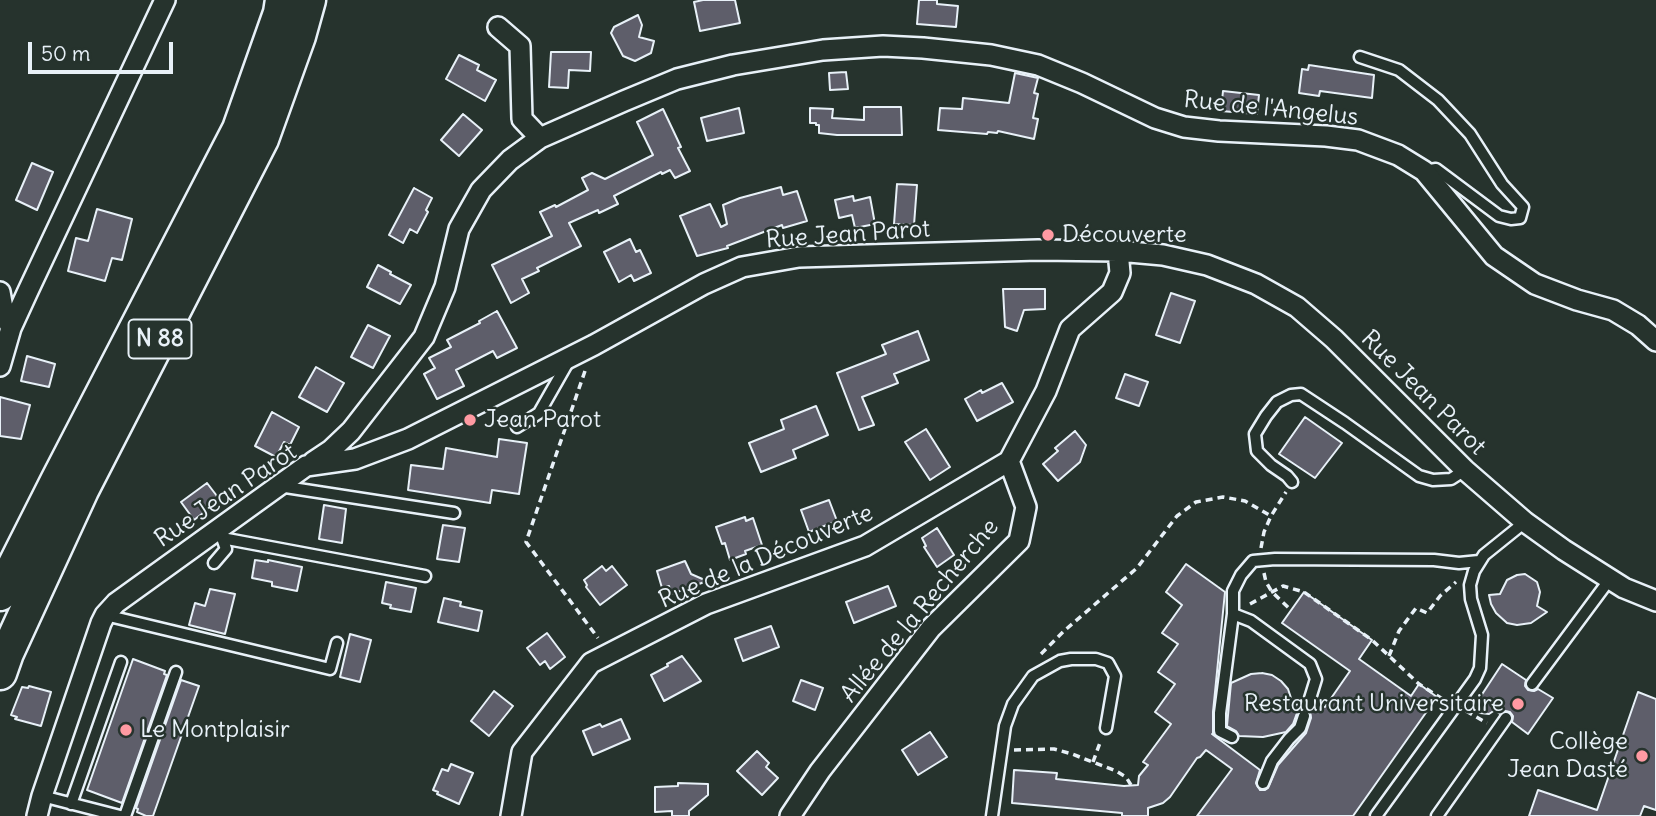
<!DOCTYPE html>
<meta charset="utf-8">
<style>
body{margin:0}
#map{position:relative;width:1656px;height:816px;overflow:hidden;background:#26332d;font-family:Delius,sans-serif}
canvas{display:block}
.scale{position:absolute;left:28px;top:42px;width:145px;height:32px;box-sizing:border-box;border:4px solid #e8f1f8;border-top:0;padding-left:9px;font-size:21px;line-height:24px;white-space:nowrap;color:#e8f1f8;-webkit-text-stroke:5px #26332d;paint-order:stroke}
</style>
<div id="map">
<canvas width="1656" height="816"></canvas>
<div class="scale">50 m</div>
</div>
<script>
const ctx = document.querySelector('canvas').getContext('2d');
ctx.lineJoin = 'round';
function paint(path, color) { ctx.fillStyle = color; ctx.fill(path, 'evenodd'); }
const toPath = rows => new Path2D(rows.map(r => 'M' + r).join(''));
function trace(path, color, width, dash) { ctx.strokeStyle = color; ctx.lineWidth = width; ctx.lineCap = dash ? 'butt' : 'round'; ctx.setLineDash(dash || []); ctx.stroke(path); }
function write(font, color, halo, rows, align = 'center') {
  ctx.font = font + ' Delius,sans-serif'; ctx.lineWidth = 5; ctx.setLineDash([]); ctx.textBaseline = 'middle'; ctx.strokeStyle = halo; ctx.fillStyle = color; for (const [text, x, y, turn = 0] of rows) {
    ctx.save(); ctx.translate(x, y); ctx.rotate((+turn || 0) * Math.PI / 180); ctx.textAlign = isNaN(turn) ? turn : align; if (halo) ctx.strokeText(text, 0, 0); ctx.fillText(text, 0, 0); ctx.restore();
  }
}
const building = toPath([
 [703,0,735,0,740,23,700,31,694,2,703,0],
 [919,0,937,0,937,4,958,6,956,27,917,24,919,0],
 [638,15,642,25,639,37,654,41,651,53,635,61,623,56,611,33,614,27,638,15],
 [551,52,591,52,590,71,569,70,568,88,549,87,551,52],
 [459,55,479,65,477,70,496,80,485,101,446,79,459,55],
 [1309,65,1374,75,1372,98,1320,91,1319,96,1299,93,1302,69,1308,70,1309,65],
 [846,72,848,89,830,90,829,73,846,72],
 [1015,73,1038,78,1034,93,1038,94,1033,118,1038,119,1034,139,998,131,997,133,988,132,987,134,938,130,940,108,962,109,963,98,1009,103,1015,73],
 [1223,91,1259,95,1257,114,1221,111,1223,91],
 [864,107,901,107,902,135,837,135,819,133,819,125,816,125,816,123,810,123,810,108,833,109,832,118,864,120,864,107],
 [739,108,744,133,707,141,701,118,739,108],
 [663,109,681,147,678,148,690,171,675,178,670,170,662,174,661,172,614,196,618,204,599,213,598,210,569,223,581,246,537,268,539,271,522,279,529,293,511,303,492,265,552,236,540,212,555,205,556,207,588,190,582,178,592,173,605,179,653,155,637,122,663,109],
 [463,114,482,130,459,156,441,140,463,114],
 [32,163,53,172,37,210,16,200,32,163],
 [897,184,917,185,914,225,894,224,897,184],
 [781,187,783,195,797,191,807,221,783,228,782,225,727,246,728,248,697,256,680,216,710,204,721,227,727,224,723,205,740,198,781,187],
 [414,188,432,198,426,210,428,212,417,233,410,229,403,243,389,235,414,188],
 [853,196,854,201,870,197,875,224,855,228,852,215,839,218,835,200,853,196],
 [97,209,132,219,122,260,112,258,105,281,68,271,76,238,88,241,97,209],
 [630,239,636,252,640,250,651,273,634,281,631,275,619,282,604,252,630,239],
 [378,265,391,272,390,274,411,285,400,304,367,287,378,265],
 [1003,289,1045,289,1045,309,1024,310,1017,331,1005,327,1003,289],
 [1171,293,1195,301,1180,343,1156,335,1171,293],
 [497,311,517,348,497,358,493,351,456,370,464,386,437,399,424,374,435,368,429,358,451,347,447,340,480,323,479,321,497,311],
 [368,325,390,336,373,368,351,357,368,325],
 [918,331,929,360,894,374,898,383,862,397,874,425,859,430,837,373,886,354,882,345,918,331],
 [27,356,55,364,49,387,21,381,27,356],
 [316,367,344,383,327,412,299,397,316,367],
 [1125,374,1148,382,1139,406,1116,398,1125,374],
 [1002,383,1013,402,977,421,965,399,981,390,982,393,1002,383],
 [0,397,30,405,21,439,0,436,0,397],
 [816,406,828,435,793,450,796,458,761,472,749,443,784,429,781,420,816,406],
 [272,412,299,427,290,445,284,442,276,457,255,446,272,412],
 [1305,417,1342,443,1315,478,1279,454,1305,417],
 [926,429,950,467,930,480,905,442,926,429],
 [1075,431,1086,445,1080,462,1058,481,1043,464,1058,451,1055,448,1075,431],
 [499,439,527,443,519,494,492,490,490,503,408,490,411,465,443,469,446,448,497,457,499,439],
 [207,483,220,500,194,520,181,502,207,483],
 [829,500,837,521,809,532,801,510,829,500],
 [324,505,346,509,342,543,319,539,324,505],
 [745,517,746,521,753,518,762,545,745,551,746,554,730,560,725,543,722,544,716,527,745,517],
 [443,525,465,528,459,562,437,559,443,525],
 [937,528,954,555,937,567,924,547,926,546,922,538,937,528],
 [255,560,268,562,268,560,302,567,297,591,272,586,272,582,252,578,255,560],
 [685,561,691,574,707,581,672,594,669,586,662,588,657,571,685,561],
 [1186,564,1225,592,1213,712,1213,734,1212,734,1260,770,1256,783,1260,790,1265,790,1268,788,1278,765,1306,733,1311,718,1310,712,1315,706,1325,707,1350,671,1282,623,1304,592,1372,640,1359,659,1411,696,1419,684,1437,697,1353,816,1197,816,1232,769,1206,750,1200,757,1197,758,1170,797,1163,803,1148,808,1148,816,1122,816,1122,813,1012,803,1014,770,1057,773,1056,779,1124,786,1138,785,1139,776,1148,765,1143,762,1171,724,1155,712,1175,684,1158,672,1178,644,1162,633,1182,605,1166,592,1186,564],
 [602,566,606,571,612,566,627,585,600,605,586,587,587,585,584,580,602,566],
 [1525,574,1537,582,1540,592,1537,606,1547,612,1531,623,1517,625,1507,623,1496,613,1491,604,1489,595,1500,594,1507,580,1517,575,1525,574],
 [386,582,416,588,411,612,390,608,391,605,382,603,386,582],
 [888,586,896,606,854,623,846,602,888,586],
 [210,589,235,594,225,634,189,625,195,603,205,606,210,589],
 [444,598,461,602,460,606,482,611,478,631,438,622,444,598],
 [771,626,779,647,743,661,735,639,771,626],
 [547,633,565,657,550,669,545,661,540,665,527,648,547,633],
 [350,634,371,640,360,682,340,677,350,634],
 [682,656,701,681,664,701,651,675,668,666,667,664,682,656],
 [133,659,165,671,164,674,167,675,122,803,87,790,133,659],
 [1502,664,1526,680,1525,686,1528,690,1534,691,1538,689,1553,698,1528,734,1512,722,1513,716,1510,712,1504,711,1500,714,1495,710,1489,714,1480,713,1473,708,1502,664],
 [1262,673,1272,675,1281,681,1288,689,1293,704,1301,705,1302,709,1297,713,1293,724,1286,732,1263,737,1239,736,1236,731,1227,726,1231,683,1251,674,1262,673],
 [181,680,199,686,153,816,146,816,137,812,138,809,136,808,181,680],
 [801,680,823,688,815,710,793,701,801,680],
 [29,686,51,692,41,726,15,719,17,717,11,715,22,687,28,688,29,686],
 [494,691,513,706,489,736,471,721,494,691],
 [1638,692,1656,699,1656,810,1644,806,1640,816,1529,816,1538,790,1597,810,1638,692],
 [621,719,630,739,593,755,583,731,600,724,602,727,621,719],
 [930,732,947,757,918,775,902,750,930,732],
 [757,751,769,763,766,767,778,778,762,795,737,771,757,751],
 [451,764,473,773,459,804,437,794,438,792,433,790,442,769,448,771,451,764],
 [678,783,708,784,708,795,689,811,689,816,672,816,672,811,655,812,655,787,678,786,678,783]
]);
paint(building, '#5e5e6a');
trace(building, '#e8f1f8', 2);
const service = toPath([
 [1360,57,1399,70,1438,100,1470,134,1502,184,1523,207,1520,218,1511,219,1499,216,1436,169,1424,171],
 [517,427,539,413,568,362],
 [1292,482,1287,476,1271,465,1257,451,1255,434,1266,416,1277,402,1291,395,1301,394,1345,423,1419,476,1433,480,1451,479,1465,470],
 [279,486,454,513],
 [222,538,425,576],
 [214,563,226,549,221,535],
 [1233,614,1251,621,1310,664,1316,679,1308,705],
 [105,615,330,669,337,643],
 [1532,684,1610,579],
 [1232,737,1220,731,1220,713,1233,614,1233,591,1241,575,1253,561,1275,559,1434,560,1459,563,1479,561],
 [1263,783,1272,761,1289,739,1300,728,1304,716],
 [42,796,120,816],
 [71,804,121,662],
 [125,816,176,672],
 [992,816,1005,726,1013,704,1033,676,1060,661,1071,659,1096,659,1108,663,1115,676,1106,728],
 [1376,816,1475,679,1480,668,1482,635,1471,599,1470,585,1474,571,1484,555,1525,522],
 [1437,816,1506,718]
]);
const minor = toPath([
 [498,27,520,46,522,119,540,138],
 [0,292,4,314,11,328],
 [0,366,11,328,28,291,165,0],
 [313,462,331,450,351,431,424,337,445,287,459,229,481,190,510,160,540,138,624,101,677,79,733,65,823,50,883,46,923,48,991,55,1038,65,1082,83,1155,118,1184,127,1219,131,1326,136,1358,140,1398,155,1424,171,1494,256,1535,284,1577,300,1613,310,1638,325,1656,341],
 [37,816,42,796,101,623,105,615,116,603,306,466,355,459,408,439,594,345,704,284,742,267,799,257,1038,250,1118,251,1163,255,1207,265,1256,284,1297,307,1334,339,1465,470,1525,522,1564,550,1624,588,1656,601],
 [511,816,522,752,591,663,706,604,865,546,1009,461,1046,391,1070,329,1112,292,1120,273,1118,251],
 [790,816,820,771,931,628,1019,541,1026,507,1009,461]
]);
const trunk = toPath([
 [0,594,57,481,239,129,280,13,282,0],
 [0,673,7,653,82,490,262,139,299,36,309,0]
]);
trace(service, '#e8f1f8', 15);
trace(minor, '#e8f1f8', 24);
trace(trunk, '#e8f1f8', 37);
trace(toPath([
 [585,371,526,542,598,638],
 [1261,548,1264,532,1271,516,1286,492],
 [1264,573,1266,582,1272,592,1291,610],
 [1250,604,1283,586,1304,592,1372,640,1419,684,1444,700],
 [1041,654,1064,631,1137,568,1177,516,1196,502,1223,497,1245,501,1271,516],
 [1389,656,1399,631,1416,608,1427,613,1440,596,1456,582],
 [1466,711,1487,723],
 [1014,750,1054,749,1072,754,1116,771,1126,777,1131,785],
 [1093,762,1101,740]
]), '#e8f1f8', 3.5, [7, 5]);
trace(service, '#26332d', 10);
trace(minor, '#26332d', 19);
trace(trunk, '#26332d', 32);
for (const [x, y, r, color] of [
 [1048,235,7,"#ff9aa2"],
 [470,420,7,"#ff9aa2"],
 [1518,704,7,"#ff9aa2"],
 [126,730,7,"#ff9aa2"],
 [1642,756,7,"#ff9aa2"]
]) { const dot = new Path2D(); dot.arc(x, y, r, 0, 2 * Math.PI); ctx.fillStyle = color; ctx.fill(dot); trace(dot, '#26332d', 2.5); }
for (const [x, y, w] of [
 [160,339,63]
]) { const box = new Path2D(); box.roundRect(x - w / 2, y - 19.5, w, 39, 5); ctx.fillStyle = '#26332d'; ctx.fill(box); trace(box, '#e8f1f8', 2); }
write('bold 23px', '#e8f1f8', null, [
 ["N 88",160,339]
]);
write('24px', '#e8f1f8', '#26332d', [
 ["Rue de l'Angelus",1271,109,6],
 ["Rue Jean Parot",848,235,-4],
 ["Rue Jean Parot",1423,393,45],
 ["Rue Jean Parot",226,496,-34],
 ["Rue de la Découverte",766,557,-23],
 ["Allée de la Recherche",920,611,-50]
]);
write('24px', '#e8f1f8', '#26332d', [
 ["Découverte",1062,235],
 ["Jean Parot",484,420],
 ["Restaurant Universitaire",1504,704,"right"],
 ["Le Montplaisir",140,730],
 ["Collège",1628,742,"right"],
 ["Jean Dasté",1628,770,"right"]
], 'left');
</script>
